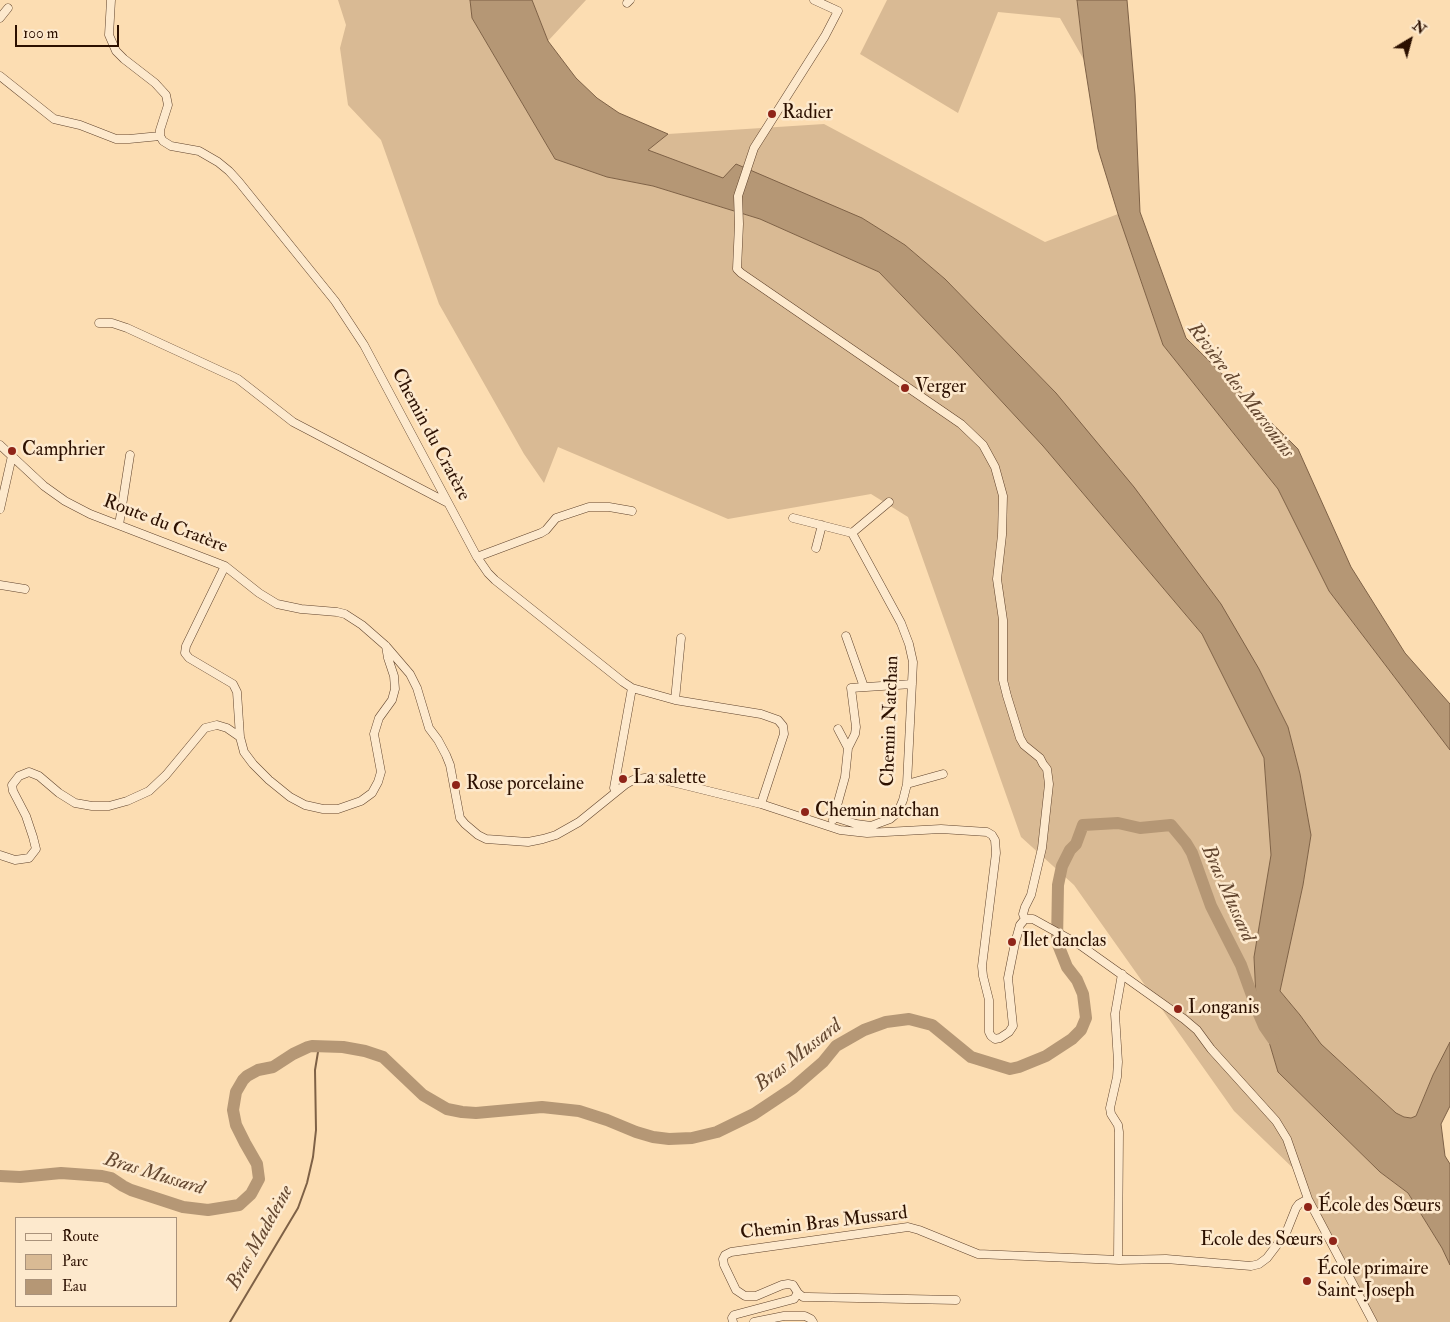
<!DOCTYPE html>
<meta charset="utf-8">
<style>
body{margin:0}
#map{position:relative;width:1450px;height:1322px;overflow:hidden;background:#fcddb2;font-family:"IM FELL Double Pica",serif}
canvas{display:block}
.legend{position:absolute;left:15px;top:1217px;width:162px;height:90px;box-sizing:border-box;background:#fde9cd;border:1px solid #a9927b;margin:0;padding:6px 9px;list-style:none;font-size:15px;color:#2c1000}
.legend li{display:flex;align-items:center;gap:10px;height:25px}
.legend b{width:25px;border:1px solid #a9927b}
.north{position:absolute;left:1385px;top:15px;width:50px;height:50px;-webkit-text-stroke:4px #fde9cd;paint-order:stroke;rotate:37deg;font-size:14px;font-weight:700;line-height:20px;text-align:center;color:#2c1000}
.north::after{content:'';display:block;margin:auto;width:18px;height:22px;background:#2c1000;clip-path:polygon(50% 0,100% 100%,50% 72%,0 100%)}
.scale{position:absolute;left:15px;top:25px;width:104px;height:22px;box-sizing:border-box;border:2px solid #2c1000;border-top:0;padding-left:6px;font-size:15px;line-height:18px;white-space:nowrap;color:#2c1000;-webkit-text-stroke:4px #fde9cd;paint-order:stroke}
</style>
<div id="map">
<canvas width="1450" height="1322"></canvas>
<ul class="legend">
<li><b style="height:6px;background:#fde9cd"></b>Route</li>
<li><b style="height:14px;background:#d9ba94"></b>Parc</li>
<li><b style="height:14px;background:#b59775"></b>Eau</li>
</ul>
<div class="north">N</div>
<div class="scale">100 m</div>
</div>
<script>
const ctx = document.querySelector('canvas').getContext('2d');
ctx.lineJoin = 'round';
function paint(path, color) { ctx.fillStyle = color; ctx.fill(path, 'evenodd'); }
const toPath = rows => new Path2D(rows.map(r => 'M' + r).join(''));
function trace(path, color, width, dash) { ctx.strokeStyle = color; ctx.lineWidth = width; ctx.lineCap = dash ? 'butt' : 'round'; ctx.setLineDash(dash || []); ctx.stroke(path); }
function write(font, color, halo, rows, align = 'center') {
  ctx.font = font + ' "IM FELL Double Pica",serif'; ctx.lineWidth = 5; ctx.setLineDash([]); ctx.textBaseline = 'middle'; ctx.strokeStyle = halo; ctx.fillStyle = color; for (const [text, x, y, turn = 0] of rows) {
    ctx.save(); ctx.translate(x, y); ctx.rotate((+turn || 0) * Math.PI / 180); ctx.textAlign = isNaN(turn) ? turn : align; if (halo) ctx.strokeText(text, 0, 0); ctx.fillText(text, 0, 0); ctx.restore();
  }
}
paint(toPath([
 [338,0,470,0,472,18,555,159,607,177,653,186,760,219,879,272,956,352,1043,446,1202,634,1264,758,1271,855,1254,957,1256,998,1278,1072,1380,1172,1408,1193,1442,1248,1450,1265,1450,1322,1373,1322,1297,1172,1234,1111,1074,885,1021,837,908,517,871,494,728,519,558,447,544,483,524,454,439,304,381,140,348,105,340,48,346,25],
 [532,0,586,0,548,41],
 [887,0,1077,0,1084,60,1060,18,998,12,958,113,860,54],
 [824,124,1045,242,1118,214,1163,345,1278,489,1329,591,1450,750,1450,1042,1433,1075,1416,1116,1411,1118,1404,1117,1396,1113,1321,1044,1300,1015,1280,991,1303,885,1311,835,1300,774,1288,727,1259,669,1056,393,945,279,905,245,862,218,723,179,647,150,668,134]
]), '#d9ba94');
const water = toPath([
 [470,0,532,0,548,41,576,78,597,98,619,113,668,134,648,150,723,178,736,164,862,218,905,245,945,279,1056,393,1134,487,1221,604,1259,669,1288,727,1300,774,1311,835,1303,885,1280,991,1300,1015,1321,1044,1396,1113,1404,1117,1411,1118,1416,1116,1433,1075,1450,1042,1450,1106,1441,1124,1445,1156,1450,1164,1450,1265,1442,1248,1408,1193,1380,1172,1278,1072,1256,998,1254,957,1271,855,1264,758,1202,634,1043,446,956,352,879,272,760,219,653,186,607,177,555,159,472,18,470,0],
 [1077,0,1127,0,1135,95,1140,212,1186,338,1298,449,1351,567,1405,653,1450,704,1450,750,1329,591,1278,489,1163,345,1118,214,1098,149,1084,60,1077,0]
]);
paint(water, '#b59775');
trace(water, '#7e6146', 1);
trace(toPath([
 [230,1322,298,1208,307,1183,313,1157,316,1130,315,1070,319,1046]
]), '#7e6146', 2);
trace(toPath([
 [0,1176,20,1177,61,1173,102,1176,111,1178,123,1186,131,1190,183,1207,208,1210,239,1205,251,1194,259,1179,257,1164,245,1143,236,1125,233,1110,236,1092,243,1080,247,1076,258,1070,273,1067,293,1054,308,1047,312,1046,343,1047,365,1051,383,1057,423,1095,447,1109,462,1112,476,1113,542,1107,579,1111,607,1120,636,1132,653,1137,669,1139,692,1138,717,1132,754,1114,793,1088,823,1062,836,1046,864,1030,886,1022,909,1019,932,1025,971,1057,1010,1069,1019,1067,1046,1056,1072,1039,1081,1030,1086,1018,1083,994,1077,980,1067,967,1057,942,1058,885,1062,866,1070,850,1076,844,1083,825,1118,823,1140,828,1171,825,1186,843,1192,853,1211,906,1241,965,1258,1012,1264,1026,1273,1039]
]), '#b59775', 12);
const minor = toPath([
 [111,0,109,35,116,51,124,59,155,83,166,95,168,105,160,130,160,136,163,141,171,146,199,151,218,162,229,171,239,182,335,301,364,345,477,557,488,573,495,580,623,682,632,688,675,700,761,714,778,720,783,726,784,734,761,804],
 [814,0,838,11,825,36,754,148,738,196,739,224,737,269,741,273,961,424,983,445,995,467,1003,496,1002,535,997,579,1003,620,1003,680,1007,696,1020,738,1024,745,1040,758,1043,764,1047,769,1049,784,1042,848,1031,895,1025,907,1023,914,1025,919],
 [627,3,630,0],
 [0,18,8,8],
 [0,76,54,119,80,125,116,139,129,139,160,136],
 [99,323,112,323,127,328,238,379,293,422,448,503],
 [0,445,44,486,65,501,90,514,225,566,259,593,277,604,301,609,337,612,345,614,362,625,386,646,410,674,417,688,429,728,438,740,446,755,450,765,460,818,465,824,478,835,486,839,528,842,543,839,556,835,579,822,626,784,633,780,645,778,664,780,761,804,840,830,867,833,941,829,987,832,992,835,995,840,996,853,982,966,983,976,989,1000,989,1032,991,1036,995,1039,1000,1038,1009,1032,1013,1026,1008,978,1015,943,1020,925,1025,919],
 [0,509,12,456],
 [793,518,852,533],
 [119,525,130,455],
 [816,548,822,525],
 [477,557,541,533,546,530,556,518,589,507,609,507,632,511],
 [225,566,186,646,185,653,189,658,233,684,237,692,240,737,244,752,253,764,269,780,290,797,305,805,323,809,338,809,361,801,372,793,378,782,381,772,374,734,379,718,392,700,395,689,394,676,388,658,386,646],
 [0,585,25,589],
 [846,636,864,687],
 [675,700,681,638],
 [848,748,855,734,856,727,851,688,912,684],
 [907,784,943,774],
 [616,791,614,788,632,688],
 [834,817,856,824,871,826,890,819,898,812,903,800,907,784,913,662,909,644,901,623,852,533,889,502],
 [833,820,845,777,848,748,838,729],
 [0,855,15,860,29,858,36,849,33,837,26,816,13,791,12,785,19,776,29,772,39,776,59,793,75,803,92,806,109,806,127,801,149,791,166,775,205,728,217,725,227,728,240,737],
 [1025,919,1033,919,1080,945,1184,1019,1197,1030,1211,1049,1276,1121,1287,1139,1308,1199,1373,1322],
 [1118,1260,1119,1132,1118,1125,1111,1114,1110,1108,1117,1077,1118,1062,1115,1014,1122,974],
 [956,1300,808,1297,803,1297,798,1293,793,1285,788,1284,782,1285,756,1296,745,1296,736,1290,724,1265,723,1259,725,1255,731,1252,908,1227,919,1230,978,1254,1119,1260,1166,1259,1251,1266,1259,1264,1267,1258,1286,1233,1296,1208,1299,1204,1308,1199],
 [733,1322,732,1318,734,1315,794,1299,798,1293],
 [754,1322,784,1316,805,1316,811,1319,813,1322]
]);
trace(minor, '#60432c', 9);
trace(minor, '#fde9cd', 8);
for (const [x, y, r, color] of [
 [772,114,5,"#8f2418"],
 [905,388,5,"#8f2418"],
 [12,451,5,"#8f2418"],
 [623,779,5,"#8f2418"],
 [456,785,5,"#8f2418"],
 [805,812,5,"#8f2418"],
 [1012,942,5,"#8f2418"],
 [1178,1009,5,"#8f2418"],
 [1308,1207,5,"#8f2418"],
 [1333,1241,5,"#8f2418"],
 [1307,1281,5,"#8f2418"]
]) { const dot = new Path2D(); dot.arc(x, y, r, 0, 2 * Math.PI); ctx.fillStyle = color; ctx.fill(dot); trace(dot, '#fde9cd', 2); }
write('19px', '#2c1000', '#fde9cd', [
 ["Radier",782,114],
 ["Verger",915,388],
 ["Camphrier",22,451],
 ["La salette",633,779],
 ["Rose porcelaine",466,785],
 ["Chemin natchan",815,812],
 ["Ilet danclas",1022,942],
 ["Longanis",1188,1009],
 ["École des Sœurs",1318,1207],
 ["Ecole des Sœurs",1323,1241,"right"],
 ["École primaire",1317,1270],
 ["Saint-Joseph",1317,1292]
], 'left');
write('19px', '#2c1000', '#fde9cd', [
 ["Chemin du Cratère",430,435,62],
 ["Route du Cratère",165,525,21],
 ["Chemin Natchan",891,721,-88],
 ["Chemin Bras Mussard",824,1224,-7]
]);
write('italic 20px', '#63462f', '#fde9cd', [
 ["Rivière des Marsouins",1240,391,53],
 ["Bras Mussard",1227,894,66],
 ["Bras Mussard",799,1056,-38],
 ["Bras Mussard",154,1175,17],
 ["Bras Madeleine",261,1238,-61]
]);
</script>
